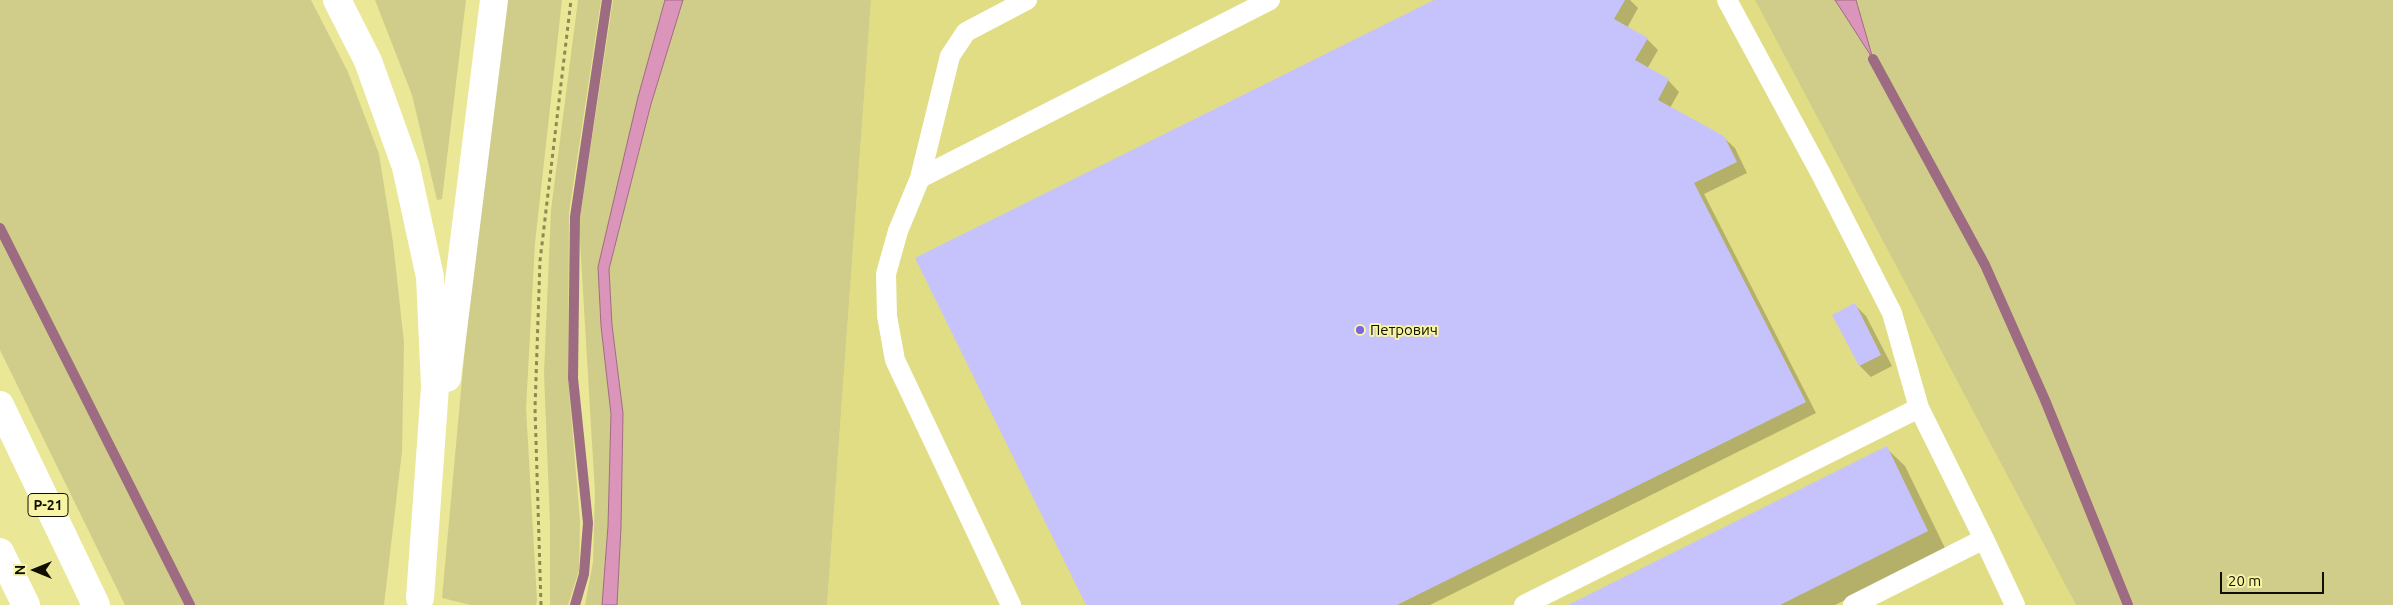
<!DOCTYPE html>
<meta charset="utf-8">
<style>
body{margin:0}
#map{position:relative;width:2393px;height:605px;overflow:hidden;background:#eae796;font-family:Ubuntu,sans-serif}
canvas{display:block}
.north{position:absolute;left:10px;top:545px;width:50px;height:50px;-webkit-text-stroke:4px #f7f4a3;paint-order:stroke;rotate:270deg;font-size:14px;font-weight:700;line-height:20px;text-align:center;color:#110f00}
.north::after{content:'';display:block;margin:auto;width:18px;height:22px;background:#110f00;clip-path:polygon(50% 0,100% 100%,50% 72%,0 100%)}
.scale{position:absolute;left:2220px;top:572px;width:104px;height:22px;box-sizing:border-box;border:2px solid #110f00;border-top:0;padding-left:6px;font-size:15px;line-height:18px;white-space:nowrap;color:#110f00;-webkit-text-stroke:4px #f7f4a3;paint-order:stroke}
</style>
<div id="map">
<canvas width="2393" height="605"></canvas>
<div class="north">N</div>
<div class="scale">20 m</div>
</div>
<script>
const ctx = document.querySelector('canvas').getContext('2d');
ctx.lineJoin = 'round';
function paint(path, color) { ctx.fillStyle = color; ctx.fill(path, 'evenodd'); }
const toPath = rows => new Path2D(rows.map(r => 'M' + r).join(''));
function trace(path, color, width, dash) { ctx.strokeStyle = color; ctx.lineWidth = width; ctx.lineCap = dash ? 'butt' : 'round'; ctx.setLineDash(dash || []); ctx.stroke(path); }
function write(font, color, halo, rows, align = 'center') {
  ctx.font = font + ' Ubuntu,sans-serif'; ctx.lineWidth = 4; ctx.setLineDash([]); ctx.textBaseline = 'middle'; ctx.strokeStyle = halo; ctx.fillStyle = color; for (const [text, x, y, turn = 0] of rows) {
    ctx.save(); ctx.translate(x, y); ctx.rotate((+turn || 0) * Math.PI / 180); ctx.textAlign = isNaN(turn) ? turn : align; if (halo) ctx.strokeText(text, 0, 0); ctx.fillText(text, 0, 0); ctx.restore();
  }
}
paint(toPath([
 [871,0,1755,0,2076,605,827,605]
]), '#e1dd84');
paint(toPath([
 [0,0,311,0,348,72,379,154,393,242,404,343,402,451,384,605,125,605,0,350],
 [375,0,466,0,442,199,437,200,412,95],
 [506,0,562,0,535,243,526,408,537,600,536,605,471,605,442,598,474,248],
 [578,0,601,0,569,213,568,377,580,521,579,571,568,605,550,605,550,523,544,373,551,210],
 [613,0,665,0,598,267,601,326,611,414,608,526,602,605,585,605,593,562,595,493,579,224],
 [683,0,871,0,827,605,617,605,621,527,623,413,612,324,609,269,651,104],
 [1755,0,1835,0,1872,57,1856,0,2393,0,2393,605,2076,605]
]), '#cfcd89');
const water = toPath([
 [665,0,683,0,651,104,609,269,612,325,623,413,621,527,617,605,602,605,608,526,611,414,601,326,598,267,638,97,665,0],
 [1835,0,1856,0,1873,59,1835,0]
]);
paint(water, '#db94ba');
trace(water, '#9e6c82', 1);
paint(toPath([
 [1437,0,1630,0,1638,8,1627,28,1647,39,1658,50,1647,69,1668,80,1679,92,1670,108,1723,137,1735,148,1747,173,1704,194,1816,413,1430,605,1087,605],
 [1854,304,1866,316,1892,366,1871,377,1860,366,1834,315],
 [1886,448,1905,466,1946,550,1835,605,1571,605]
]), '#0003');
trace(toPath([
 [1873,59,1985,265,2045,400,2128,605],
 [0,228,190,605],
 [575,605,584,574,588,523,573,378,575,217,607,0]
]), '#9e6c82', 10);
paint(toPath([
 [1434,0,1625,0,1614,19,1648,38,1635,60,1669,79,1658,100,1724,136,1737,162,1694,183,1806,402,1397,605,1086,605,915,258],
 [1855,303,1881,355,1859,366,1832,315],
 [1887,446,1928,531,1780,605,1568,605]
]), '#c6c3fc');
trace(toPath([
 [541,605,535,408,540,261,571,0]
]), '#8b8955', 3, [4, 4]);
trace(toPath([
 [1727,0,1821,174,1892,313,1919,408,1984,539,2015,605],
 [920,178,1270,0],
 [1011,605,895,360,887,316,886,274,898,231,920,178,950,56,966,32,1027,0],
 [1524,605,1919,408],
 [1853,605,1984,539]
]), '#fff', 20);
trace(toPath([
 [337,0,368,61,406,167,430,277,435,387,420,598],
 [447,378,494,0],
 [0,405,96,605],
 [0,552,26,605]
]), '#fff', 28);
for (const [x, y, r, color] of [
 [1360,330,5,"#7865e0"]
]) { const dot = new Path2D(); dot.arc(x, y, r, 0, 2 * Math.PI); ctx.fillStyle = color; ctx.fill(dot); trace(dot, '#f7f4a3', 2); }
for (const [x, y, w] of [
 [48,505,40]
]) { const box = new Path2D(); box.roundRect(x - w / 2, y - 11.5, w, 23, 4); ctx.fillStyle = '#f7f4a3'; ctx.fill(box); trace(box, '#110f00', 1); }
write('bold 14px', '#110f00', null, [
 ["Р-21",48,505]
]);
write('15px', '#110f00', '#f7f4a3', [
 ["Петрович",1370,330]
], 'left');
</script>
